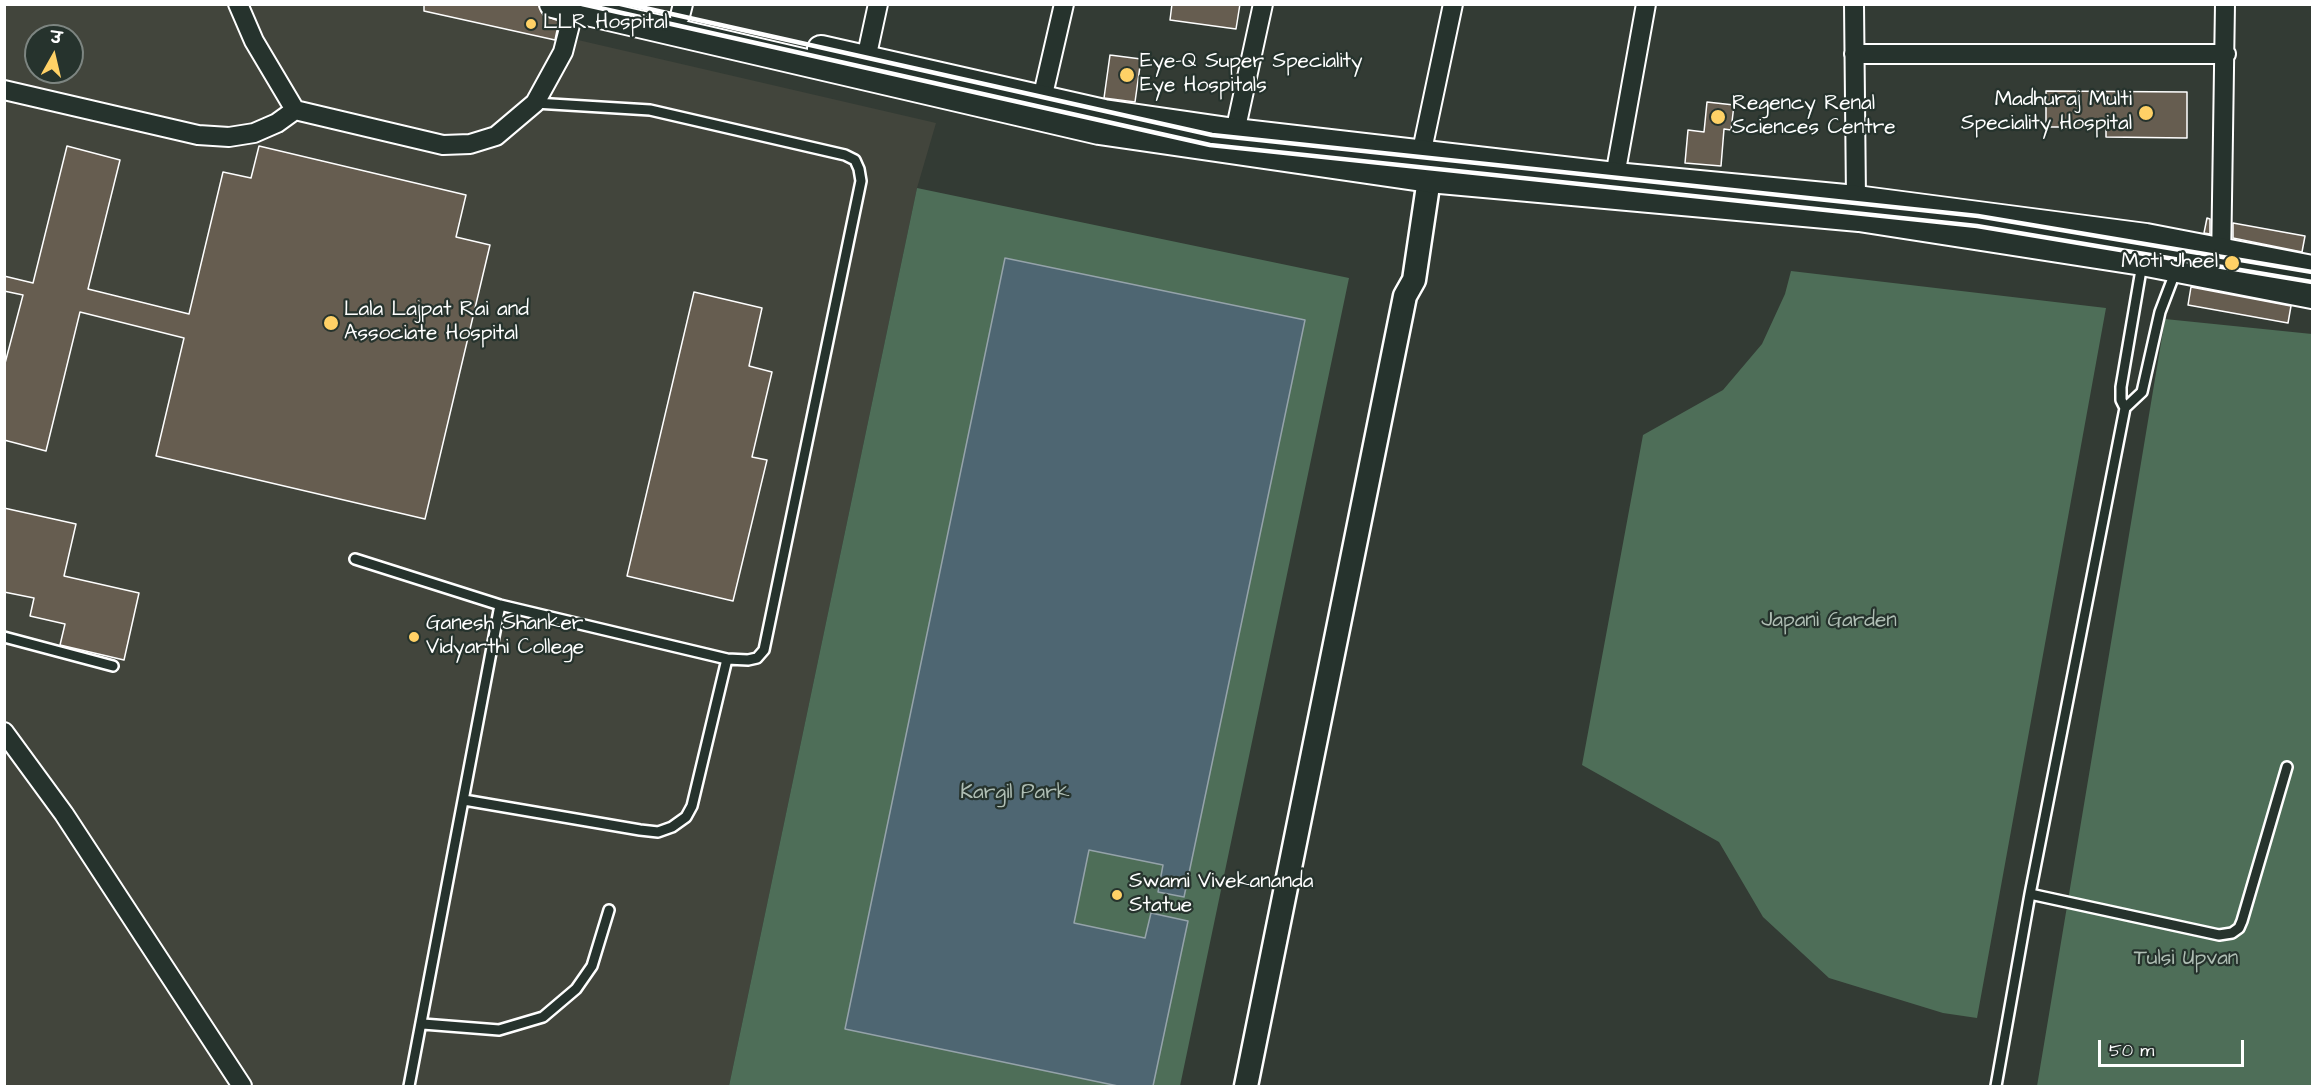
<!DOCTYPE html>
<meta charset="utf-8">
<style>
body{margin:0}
#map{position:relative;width:2317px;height:1091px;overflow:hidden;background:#333b34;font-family:"Architects Daughter","Playpen Sans Deva",sans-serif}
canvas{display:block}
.frame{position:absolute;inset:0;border:6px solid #fff;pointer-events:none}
.north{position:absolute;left:24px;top:24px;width:60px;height:60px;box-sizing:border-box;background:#26332d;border:2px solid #7d8581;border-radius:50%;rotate:8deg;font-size:16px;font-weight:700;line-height:24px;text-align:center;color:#fff}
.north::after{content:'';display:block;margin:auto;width:21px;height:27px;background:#ffd166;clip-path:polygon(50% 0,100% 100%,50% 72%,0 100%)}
.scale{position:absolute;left:2098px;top:1040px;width:146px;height:27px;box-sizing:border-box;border:3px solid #fff;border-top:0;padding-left:8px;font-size:18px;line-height:21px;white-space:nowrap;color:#fff;-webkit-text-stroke:4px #26332d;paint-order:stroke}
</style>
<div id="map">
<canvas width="2317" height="1091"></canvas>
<div class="frame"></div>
<div class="north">उ</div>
<div class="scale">50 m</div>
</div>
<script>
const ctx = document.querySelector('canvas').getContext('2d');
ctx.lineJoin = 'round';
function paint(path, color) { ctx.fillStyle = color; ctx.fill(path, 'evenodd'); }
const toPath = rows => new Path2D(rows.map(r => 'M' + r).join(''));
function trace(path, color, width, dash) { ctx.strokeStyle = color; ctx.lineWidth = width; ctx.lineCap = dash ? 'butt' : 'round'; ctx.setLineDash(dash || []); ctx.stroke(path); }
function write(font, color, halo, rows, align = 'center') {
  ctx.font = font + ' "Architects Daughter",sans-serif'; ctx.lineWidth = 4.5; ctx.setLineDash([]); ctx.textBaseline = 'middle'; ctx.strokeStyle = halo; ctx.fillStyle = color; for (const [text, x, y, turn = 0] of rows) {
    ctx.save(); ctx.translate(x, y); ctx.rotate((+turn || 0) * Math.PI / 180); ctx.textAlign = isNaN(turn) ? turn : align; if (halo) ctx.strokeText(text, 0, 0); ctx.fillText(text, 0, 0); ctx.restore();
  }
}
paint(toPath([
 [5,5,427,5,936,123,917,188,729,1086,5,1086],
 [36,36,72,36,72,72,36,72]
]), '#42453c');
paint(toPath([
 [917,188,1349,278,1180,1086,729,1086],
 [1791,271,2106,308,1977,1018,1943,1013,1829,978,1763,917,1719,842,1582,765,1643,435,1723,390,1762,344,1785,294],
 [2165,319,2312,334,2312,1086,2037,1086]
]), '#4e6e58');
const water = toPath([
 [1005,258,1305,320,1184,897,1158,892,1163,865,1089,850,1074,923,1145,938,1151,913,1188,921,1153,1086,1118,1086,845,1029,1005,258]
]);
paint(water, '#4e6672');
trace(water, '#95a3aa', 1.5);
const building = toPath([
 [424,4,538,4,543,15,559,21,555,40,424,11,424,4],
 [1172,4,1240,4,1236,29,1170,20,1172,4],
 [1110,55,1141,59,1135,102,1104,98,1110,55],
 [2046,91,2187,92,2187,138,2106,137,2106,127,2046,127,2046,91],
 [1707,102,1734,105,1731,130,1724,129,1721,166,1685,163,1688,130,1704,132,1707,102],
 [67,146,120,160,88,289,189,314,223,172,251,178,259,146,466,195,456,237,490,245,425,519,156,456,184,338,80,312,46,451,4,440,4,367,23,295,4,291,4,276,33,283,67,146],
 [2207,218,2210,219,2210,234,2204,233,2207,218],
 [2233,223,2305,236,2302,252,2233,238,2233,223],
 [2191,287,2291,306,2288,323,2188,305,2191,287],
 [694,292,762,308,749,366,772,372,752,457,767,460,733,601,627,576,694,292],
 [4,508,76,524,64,576,139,593,124,660,60,645,65,624,30,616,34,598,4,592,4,508]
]);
paint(building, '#665d50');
trace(building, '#fff', 1.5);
const service = toPath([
 [2125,408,2142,392,2160,312,2176,270],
 [355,559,500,605,727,659,748,660,757,658,764,650,861,181,859,169,855,160,845,155,650,110,535,103],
 [4,637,113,666],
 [464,800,640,830,658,832,672,827,686,817,692,806,727,659],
 [2030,894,2219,935,2232,933,2239,928,2242,921,2287,767],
 [423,1024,499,1030,543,1017,576,989,592,966,609,910],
 [409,1086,500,605],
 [1996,1086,2030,894,2125,408,2121,400,2121,387,2142,264]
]);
const minor = toPath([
 [238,4,254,41,295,110],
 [1854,4,1856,199],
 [680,16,683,4],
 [1854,54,2226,54],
 [866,59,878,4],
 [4,90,198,135,229,137,254,133,277,123,295,110,443,145,470,144,496,136,535,103,563,52,574,9],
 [1042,99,1064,4],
 [1235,132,1263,4],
 [1421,155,1453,4],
 [1615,176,1646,4],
 [2221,264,2225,4],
 [4,732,64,814,242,1086]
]);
const tertiary = toPath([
 [1246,1086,1405,296,1414,280,1429,179,1424,163]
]);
const secondary = toPath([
 [553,4,1099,131,1429,179,1859,218,2142,262,2312,295],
 [821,49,1104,113,1235,132,1615,176,1856,199,2146,237,2312,269]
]);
trace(service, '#fff', 14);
trace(minor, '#fff', 22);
trace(tertiary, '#fff', 27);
trace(secondary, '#fff', 30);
trace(service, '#26332d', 9);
trace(minor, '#26332d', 18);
trace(tertiary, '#26332d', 22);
trace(secondary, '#26332d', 26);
trace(toPath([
 [582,4,1210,145,1977,226,2312,282],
 [627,4,1212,135,1978,216,2312,272]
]), '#fff', 4.5);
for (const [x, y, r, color] of [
 [531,24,6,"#ffd166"],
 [1127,75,8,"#ffd166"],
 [2146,113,8,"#ffd166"],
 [1718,117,8,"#ffd166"],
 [2232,263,8,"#ffd166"],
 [331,323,8,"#ffd166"],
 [414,637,6,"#ffd166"],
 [1117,895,6,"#ffd166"]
]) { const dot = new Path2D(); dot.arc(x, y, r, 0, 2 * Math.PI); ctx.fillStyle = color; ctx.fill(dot); trace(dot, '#26332d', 2); }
write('21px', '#fff', '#26332d', [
 ["LLR Hospital",543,24],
 ["Eye-Q Super Speciality",1140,63],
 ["Eye Hospitals",1140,87],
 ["Madhuraj Multi",2132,101,"right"],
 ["Speciality Hospital",2132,125,"right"],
 ["Regency Renal",1732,105],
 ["Sciences Centre",1732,129],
 ["Moti Jheel",2218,263,"right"],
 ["Lala Lajpat Rai and",344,311],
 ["Associate Hospital",344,335],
 ["Ganesh Shanker",426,625],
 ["Vidyarthi College",426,649],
 ["Swami Vivekananda",1129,883],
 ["Statue",1129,907]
], 'left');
write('21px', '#afbeb4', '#26332d', [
 ["Japani Garden",1829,622],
 ["Kargil Park",1015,794],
 ["Tulsi Upvan",2186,960]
]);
</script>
